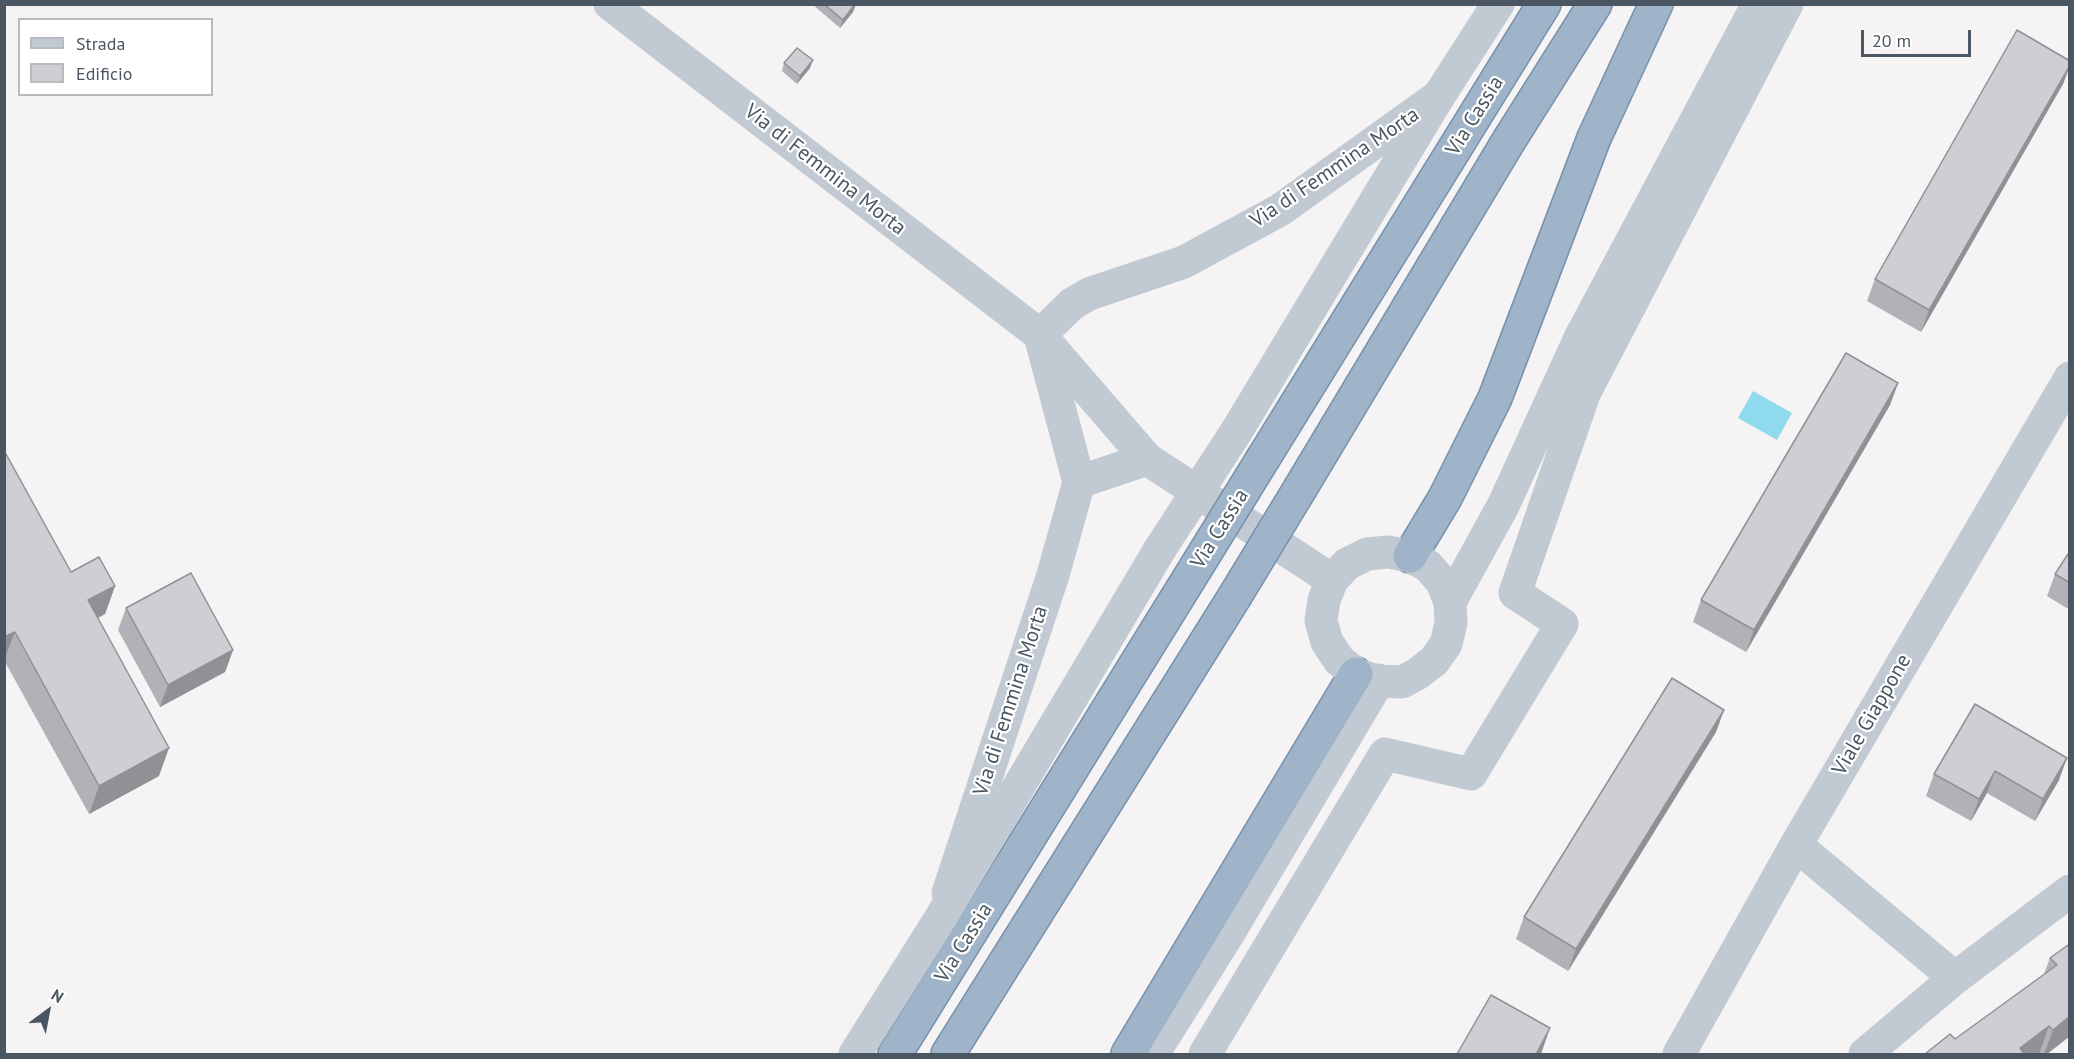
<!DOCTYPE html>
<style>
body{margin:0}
#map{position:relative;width:2074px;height:1059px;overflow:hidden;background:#f5f3f3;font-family:"PT Sans",sans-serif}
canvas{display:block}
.frame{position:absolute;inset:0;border:6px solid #4a5661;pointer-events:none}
.legend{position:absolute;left:18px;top:18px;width:195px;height:78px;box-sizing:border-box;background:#fff;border:2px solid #b7bbc0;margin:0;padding:8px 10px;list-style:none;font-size:18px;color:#4a5661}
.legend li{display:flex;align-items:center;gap:12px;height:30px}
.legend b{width:30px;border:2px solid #b7bbc0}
.north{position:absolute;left:18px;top:981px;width:60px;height:60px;-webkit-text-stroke:4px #fff;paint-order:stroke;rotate:32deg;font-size:16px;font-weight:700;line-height:24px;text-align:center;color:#4a5661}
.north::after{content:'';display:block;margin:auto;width:21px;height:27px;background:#4a5661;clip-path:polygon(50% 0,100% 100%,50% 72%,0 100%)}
.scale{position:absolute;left:1861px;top:30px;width:110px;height:27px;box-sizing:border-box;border:3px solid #4a5661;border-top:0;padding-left:8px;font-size:18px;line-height:21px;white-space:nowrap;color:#4a5661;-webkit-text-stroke:4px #fff;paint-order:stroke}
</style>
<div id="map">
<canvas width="2074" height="1059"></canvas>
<div class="frame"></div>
<ul class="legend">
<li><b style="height:8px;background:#c1cad2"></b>Strada</li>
<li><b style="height:16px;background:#cdcfd5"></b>Edificio</li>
</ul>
<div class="north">N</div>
<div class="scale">20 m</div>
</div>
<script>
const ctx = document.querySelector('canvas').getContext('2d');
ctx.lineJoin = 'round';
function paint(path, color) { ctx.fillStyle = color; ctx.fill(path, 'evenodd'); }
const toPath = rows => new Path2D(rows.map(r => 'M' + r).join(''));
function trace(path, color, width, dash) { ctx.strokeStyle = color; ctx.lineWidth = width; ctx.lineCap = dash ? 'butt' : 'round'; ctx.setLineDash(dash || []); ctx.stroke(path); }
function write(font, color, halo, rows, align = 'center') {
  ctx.font = font + ' "PT Sans",sans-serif'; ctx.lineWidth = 4.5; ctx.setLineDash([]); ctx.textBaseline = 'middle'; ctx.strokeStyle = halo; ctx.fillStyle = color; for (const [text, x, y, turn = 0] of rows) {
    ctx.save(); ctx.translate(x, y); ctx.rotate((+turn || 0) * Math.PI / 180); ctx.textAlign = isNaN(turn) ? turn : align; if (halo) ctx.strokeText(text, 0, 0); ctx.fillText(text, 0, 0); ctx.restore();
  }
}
paint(toPath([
 [1753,391,1792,413,1777,440,1738,418]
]), '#90daee');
const trunk = toPath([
 [1264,457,1544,4],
 [1301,487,1508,142,1595,4],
 [1410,556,1445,498,1495,398,1594,138,1656,4],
 [895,1054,1195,569],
 [948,1054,1235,596],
 [1128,1054,1356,674]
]);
trace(trunk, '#7690ad', 36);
trace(toPath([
 [610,4,1040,335,1147,459,1332,580],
 [1040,335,1072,304,1089,294,1184,262,1280,210,1439,96],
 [1079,482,1147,459],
 [1388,552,1410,556,1428,566,1442,582,1450,602,1451,623,1446,644,1434,661,1417,674,1402,682,1376,681,1356,674,1339,660,1327,642,1321,621,1324,600,1332,580,1347,564,1367,554,1388,552],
 [1450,602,1503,506,1580,338,1758,4],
 [1796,845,1955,978],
 [948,893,1053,575,1079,482,1042,343],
 [1153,1054,1227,936,1379,680],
 [1205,1054,1385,754,1471,774,1562,624,1515,593,1584,394,1787,4],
 [1679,1054,1796,845,2070,378],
 [1865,1054,1955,978,2070,891]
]), '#c1cad2', 33);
trace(toPath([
 [1236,432,1439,96,1498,4],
 [855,1054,940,919,1160,549]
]), '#c1cad2', 33);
trace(trunk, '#9fb4c9', 33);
const trunkBridge = toPath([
 [1195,569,1264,457],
 [1235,596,1301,487]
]);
trace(trunkBridge, '#7690ad', 36, []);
trace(toPath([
 [1160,549,1236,432]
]), '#c1cad2', 33);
trace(trunkBridge, '#9fb4c9', 33);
paint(toPath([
 [812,4,856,4,853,12,840,28],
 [2070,61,2070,66,2063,84,1921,332,1867,301,1875,279],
 [784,63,810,68,797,84,782,71],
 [1898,383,1890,405,1746,652,1693,622,1701,600],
 [4,455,71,572,115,586,105,614,98,618,159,776,89,814,4,660],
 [2070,551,2070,610,2047,596,2055,574],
 [126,608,233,650,225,672,160,707,118,630],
 [1975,704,2059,780,2035,821,1987,793,1971,821,1926,796,1934,774],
 [1724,710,1716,732,1568,971,1516,939,1524,917],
 [2068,945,2070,1036,2047,1054,1925,1054,1955,1039,2044,974,2050,958]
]), '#b0b2b7');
paint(toPath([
 [856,4,853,12,840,28,843,20],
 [813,60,810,68,797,84,800,76],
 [2070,65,2063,84,1921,332,1929,310],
 [1898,383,1890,405,1746,652,1754,630],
 [115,586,105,614,78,628,88,600],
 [15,632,4,660,4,637],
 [233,650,225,672,160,707,168,685],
 [1724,710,1716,732,1568,971,1576,949],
 [169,748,159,776,89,814,99,786],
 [2067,758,2059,780,2035,821,2043,799],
 [1995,771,1987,793,1971,821,1979,799],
 [2070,1016,2070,1036,2047,1054,2044,1054,2053,1030],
 [2049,1026,2039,1054,2018,1054,2020,1048],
 [1550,1028,1541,1054,1536,1054]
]), '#909195');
const building = toPath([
 [824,4,855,4,843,20,824,4],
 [2017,30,2070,61,2070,65,1929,310,1875,279,2017,30],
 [797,48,813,60,800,76,784,63,797,48],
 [1846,353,1898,383,1754,630,1701,600,1846,353],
 [6,454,71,572,99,557,115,586,88,600,169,748,99,786,15,632,4,637,4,455,6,454],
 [2070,551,2070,583,2055,574,2070,551],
 [191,573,233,650,168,685,126,608,191,573],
 [1672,678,1724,710,1576,949,1524,917,1672,678],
 [1975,704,2067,758,2043,799,1995,771,1979,799,1934,774,1975,704],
 [2068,945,2070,947,2070,1016,2053,1030,2049,1026,2020,1048,2024,1054,1925,1054,1950,1034,1955,1039,2057,965,2050,958,2068,945],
 [1491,995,1550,1028,1536,1054,1457,1054,1491,995]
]);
paint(building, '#cdcfd5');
trace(building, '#909195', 1.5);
write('21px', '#4a5661', '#fff', [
 ["Via Cassia",1475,116,-58],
 ["Via di Femmina Morta",1335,168,-34],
 ["Via di Femmina Morta",825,170,38],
 ["Via Cassia",1220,529,-58],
 ["Via di Femmina Morta",1011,701,-72],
 ["Viale Giappone",1872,715,-60],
 ["Via Cassia",964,943,-58]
]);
</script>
